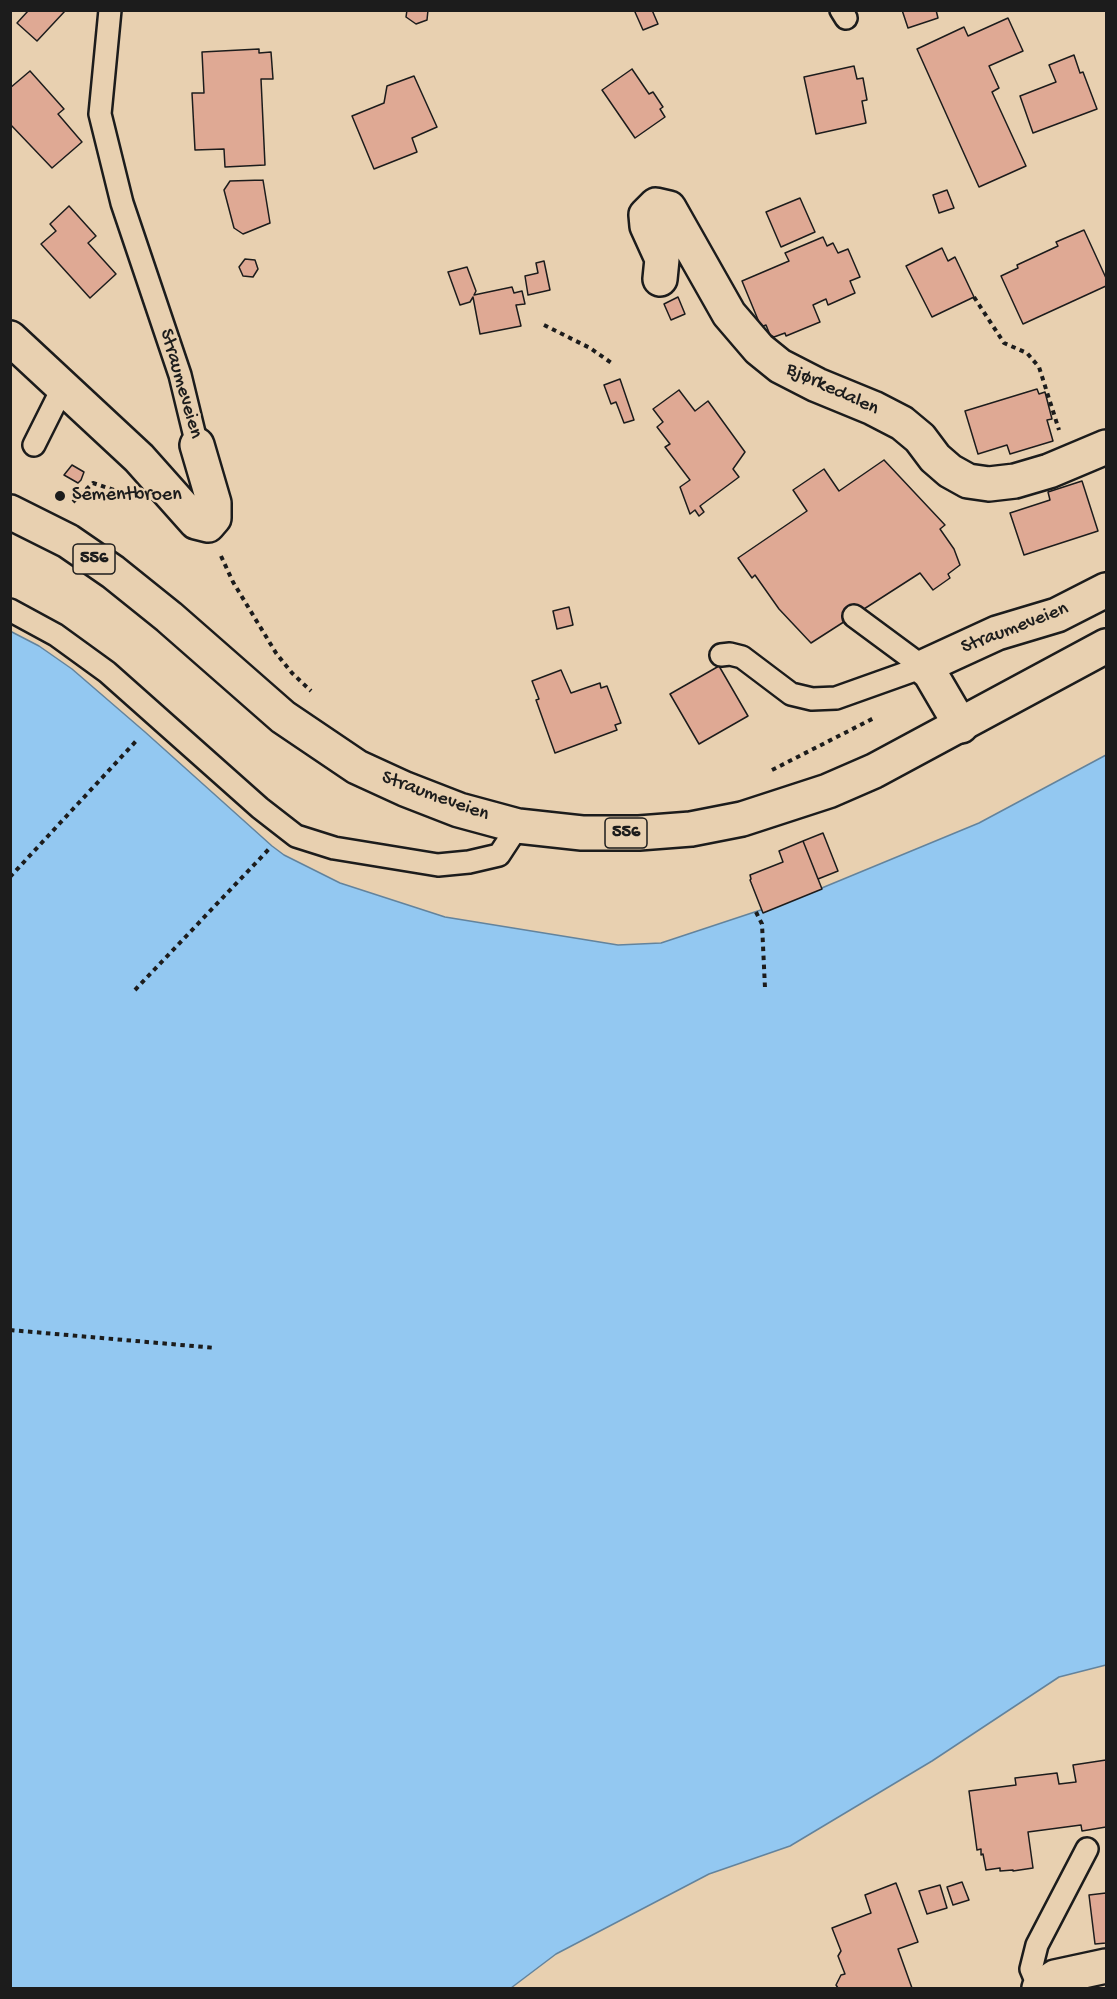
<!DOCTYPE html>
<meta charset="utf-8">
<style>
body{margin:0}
#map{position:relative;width:1117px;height:1999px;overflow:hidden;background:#e8d0b0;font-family:"Gochi Hand",sans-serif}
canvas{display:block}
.frame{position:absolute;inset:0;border:12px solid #1c1c1c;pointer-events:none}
</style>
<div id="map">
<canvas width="1117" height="1999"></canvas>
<div class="frame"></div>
</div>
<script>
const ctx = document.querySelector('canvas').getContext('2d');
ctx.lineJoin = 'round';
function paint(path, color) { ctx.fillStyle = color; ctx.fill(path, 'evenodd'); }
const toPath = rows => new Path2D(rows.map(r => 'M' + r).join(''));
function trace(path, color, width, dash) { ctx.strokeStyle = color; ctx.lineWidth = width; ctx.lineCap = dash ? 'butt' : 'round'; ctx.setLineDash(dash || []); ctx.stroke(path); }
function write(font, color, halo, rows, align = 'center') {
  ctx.font = font + ' "Gochi Hand",sans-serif'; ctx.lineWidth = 5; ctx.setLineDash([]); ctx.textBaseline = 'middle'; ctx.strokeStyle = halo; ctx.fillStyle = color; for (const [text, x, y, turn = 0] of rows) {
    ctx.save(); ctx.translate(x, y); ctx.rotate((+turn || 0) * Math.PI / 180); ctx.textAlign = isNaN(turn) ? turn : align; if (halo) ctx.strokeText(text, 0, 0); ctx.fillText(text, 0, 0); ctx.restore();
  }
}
const water = toPath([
 [10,631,39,646,72,669,145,732,272,846,284,855,340,883,445,917,618,945,661,943,800,897,979,823,1106,755,1106,1665,1059,1677,932,1761,790,1846,709,1874,556,1954,511,1988,11,1988,10,631]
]);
paint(water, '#93c8f1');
trace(water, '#63839c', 1.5);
const building = toPath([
 [407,10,428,10,427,20,416,24,406,17,407,10],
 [638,10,652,10,658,24,643,30,635,12,638,10],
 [902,10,936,10,938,18,908,28,902,10],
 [28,11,28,10,65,11,37,41,17,23,28,11],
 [1008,18,1023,51,989,66,999,88,992,92,1026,166,979,187,917,49,964,27,968,36,1008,18],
 [259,49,259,53,271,52,273,79,261,79,265,165,225,167,224,149,195,150,192,93,204,93,202,52,259,49],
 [1074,55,1080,73,1083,72,1097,109,1033,133,1020,96,1056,82,1049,65,1074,55],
 [854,66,857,79,863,78,867,100,862,101,866,123,816,134,804,77,854,66],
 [632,69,649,94,653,92,663,107,660,109,665,117,635,138,602,90,632,69],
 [30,71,64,109,58,114,82,142,52,168,10,124,10,88,30,71],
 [414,76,437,127,412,138,417,152,374,169,352,116,384,103,387,86,414,76],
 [263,180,270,223,243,234,234,228,224,190,230,181,263,180],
 [947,190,954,208,939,213,933,195,947,190],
 [800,198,815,232,781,247,766,212,800,198],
 [69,206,96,236,88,243,116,274,90,298,41,244,56,231,50,224,69,206],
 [1084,230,1106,278,1106,286,1023,324,1001,276,1018,268,1017,265,1058,246,1056,242,1084,230],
 [823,237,827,246,833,243,838,253,848,249,860,277,850,281,855,293,828,305,826,299,813,305,820,322,786,336,785,333,774,337,770,335,766,325,761,327,742,281,789,261,785,253,823,237],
 [942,248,948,261,955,257,974,297,932,317,906,266,942,248],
 [245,259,255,260,258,269,253,277,243,276,239,267,245,259],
 [544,261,550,290,528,295,525,276,538,273,536,263,544,261],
 [467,267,476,291,474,295,512,287,514,293,522,291,525,304,516,305,521,326,480,334,473,297,470,302,460,305,448,272,467,267],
 [678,297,685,314,671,320,664,304,678,297],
 [620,379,634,420,624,423,616,402,611,404,604,385,620,379],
 [1037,389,1039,394,1045,392,1052,419,1047,420,1053,441,1010,454,1007,445,978,454,965,411,1037,389],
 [679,390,695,411,708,401,745,452,733,469,739,477,700,506,704,512,699,516,695,510,690,514,680,487,690,480,665,447,670,444,657,427,663,422,653,409,679,390],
 [884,460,945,525,940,529,954,549,960,565,948,574,950,578,933,590,920,573,811,643,779,609,755,575,752,578,738,558,807,511,793,490,824,469,839,491,884,460],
 [72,465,84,472,81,480,78,483,64,475,72,465],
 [1082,481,1098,531,1024,555,1010,513,1050,500,1048,492,1082,481],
 [569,607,573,625,557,629,553,611,569,607],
 [719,666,748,716,699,744,670,694,719,666],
 [561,670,571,693,600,683,601,688,607,686,621,723,615,725,617,730,555,753,536,700,539,699,532,681,561,670],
 [823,833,838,871,818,879,803,841,823,833],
 [803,841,822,889,763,913,750,880,751,879,750,875,783,862,779,851,803,841],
 [1106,1760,1106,1827,1082,1831,1081,1825,1028,1832,1033,1868,1013,1871,1013,1870,1000,1871,1000,1868,986,1870,983,1854,981,1855,981,1849,977,1850,969,1791,1016,1785,1015,1778,1057,1773,1059,1784,1076,1782,1073,1765,1106,1760],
 [962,1882,969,1900,953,1905,947,1887,962,1882],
 [896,1883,918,1942,898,1949,912,1988,838,1988,836,1985,841,1975,845,1974,838,1956,841,1951,832,1928,871,1913,865,1895,896,1883],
 [940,1885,947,1908,927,1914,919,1891,940,1885],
 [1106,1893,1106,1943,1095,1944,1089,1895,1106,1893]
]);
paint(building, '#dfa994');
trace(building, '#1c1c1c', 1.5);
const lane = toPath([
 [110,10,100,114,122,203,180,375,197,445],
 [841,10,846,18],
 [34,445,63,387],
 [10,610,56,635,107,672,260,808,296,836,334,848,438,865,469,862,499,855,518,826],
 [854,616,923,667],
 [721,655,730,654,742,657,791,694,812,699,836,698,923,667],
 [1039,1988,1031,1969,1037,1945,1087,1849]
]);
const street = toPath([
 [660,279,662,259,647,226,646,215,656,205,669,208,729,314,759,349,780,366,817,385,873,408,902,423,920,438,935,458,950,471,968,481,989,484,1015,481,1049,471,1106,447],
 [10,338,139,458,196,522,208,525,214,518,214,503,197,445],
 [961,726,930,673,923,667,997,633,1057,615,1106,590],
 [1039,1988,1055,1977,1106,1966]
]);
const primary = toPath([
 [10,512,68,541,113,572,169,617,283,717,357,767,405,789,459,810,518,826,582,833,639,833,691,829,742,819,828,791,874,771,1106,646]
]);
trace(lane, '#1c1c1c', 26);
trace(street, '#1c1c1c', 38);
trace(primary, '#1c1c1c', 38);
trace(toPath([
 [974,297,1004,343,1027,353,1039,367,1059,430],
 [544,325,590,348,613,364],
 [73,502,93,483,120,492],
 [221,556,233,582,276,653,292,673,311,691],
 [772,770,874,718],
 [10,877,138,739],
 [756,912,762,924,765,988],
 [135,990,269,849],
 [10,1330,216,1348]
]), '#1c1c1c', 4, [4.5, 4.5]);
trace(lane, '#e8d0b0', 21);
trace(street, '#e8d0b0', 33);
trace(primary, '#e8d0b0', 33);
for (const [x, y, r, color] of [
 [60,496,6,"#1c1c1c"]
]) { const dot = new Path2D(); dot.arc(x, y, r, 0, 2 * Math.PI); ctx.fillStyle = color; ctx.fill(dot); trace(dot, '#e8d0b0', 2); }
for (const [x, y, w] of [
 [94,559,42],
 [626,833,42]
]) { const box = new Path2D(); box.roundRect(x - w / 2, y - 15, w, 30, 4.5); ctx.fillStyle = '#e8d0b0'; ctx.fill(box); trace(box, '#1c1c1c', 1.5); }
write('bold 18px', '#1c1c1c', null, [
 ["556",94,559],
 ["556",626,833]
]);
write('20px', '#1c1c1c', '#e8d0b0', [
 ["Straumeveien",180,384,74],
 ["Bjørkedalen",832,390,25],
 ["Straumeveien",1015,629,-21],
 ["Straumeveien",435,797,20]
]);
write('20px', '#1c1c1c', '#e8d0b0', [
 ["Sementbroen",72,496]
], 'left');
</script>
